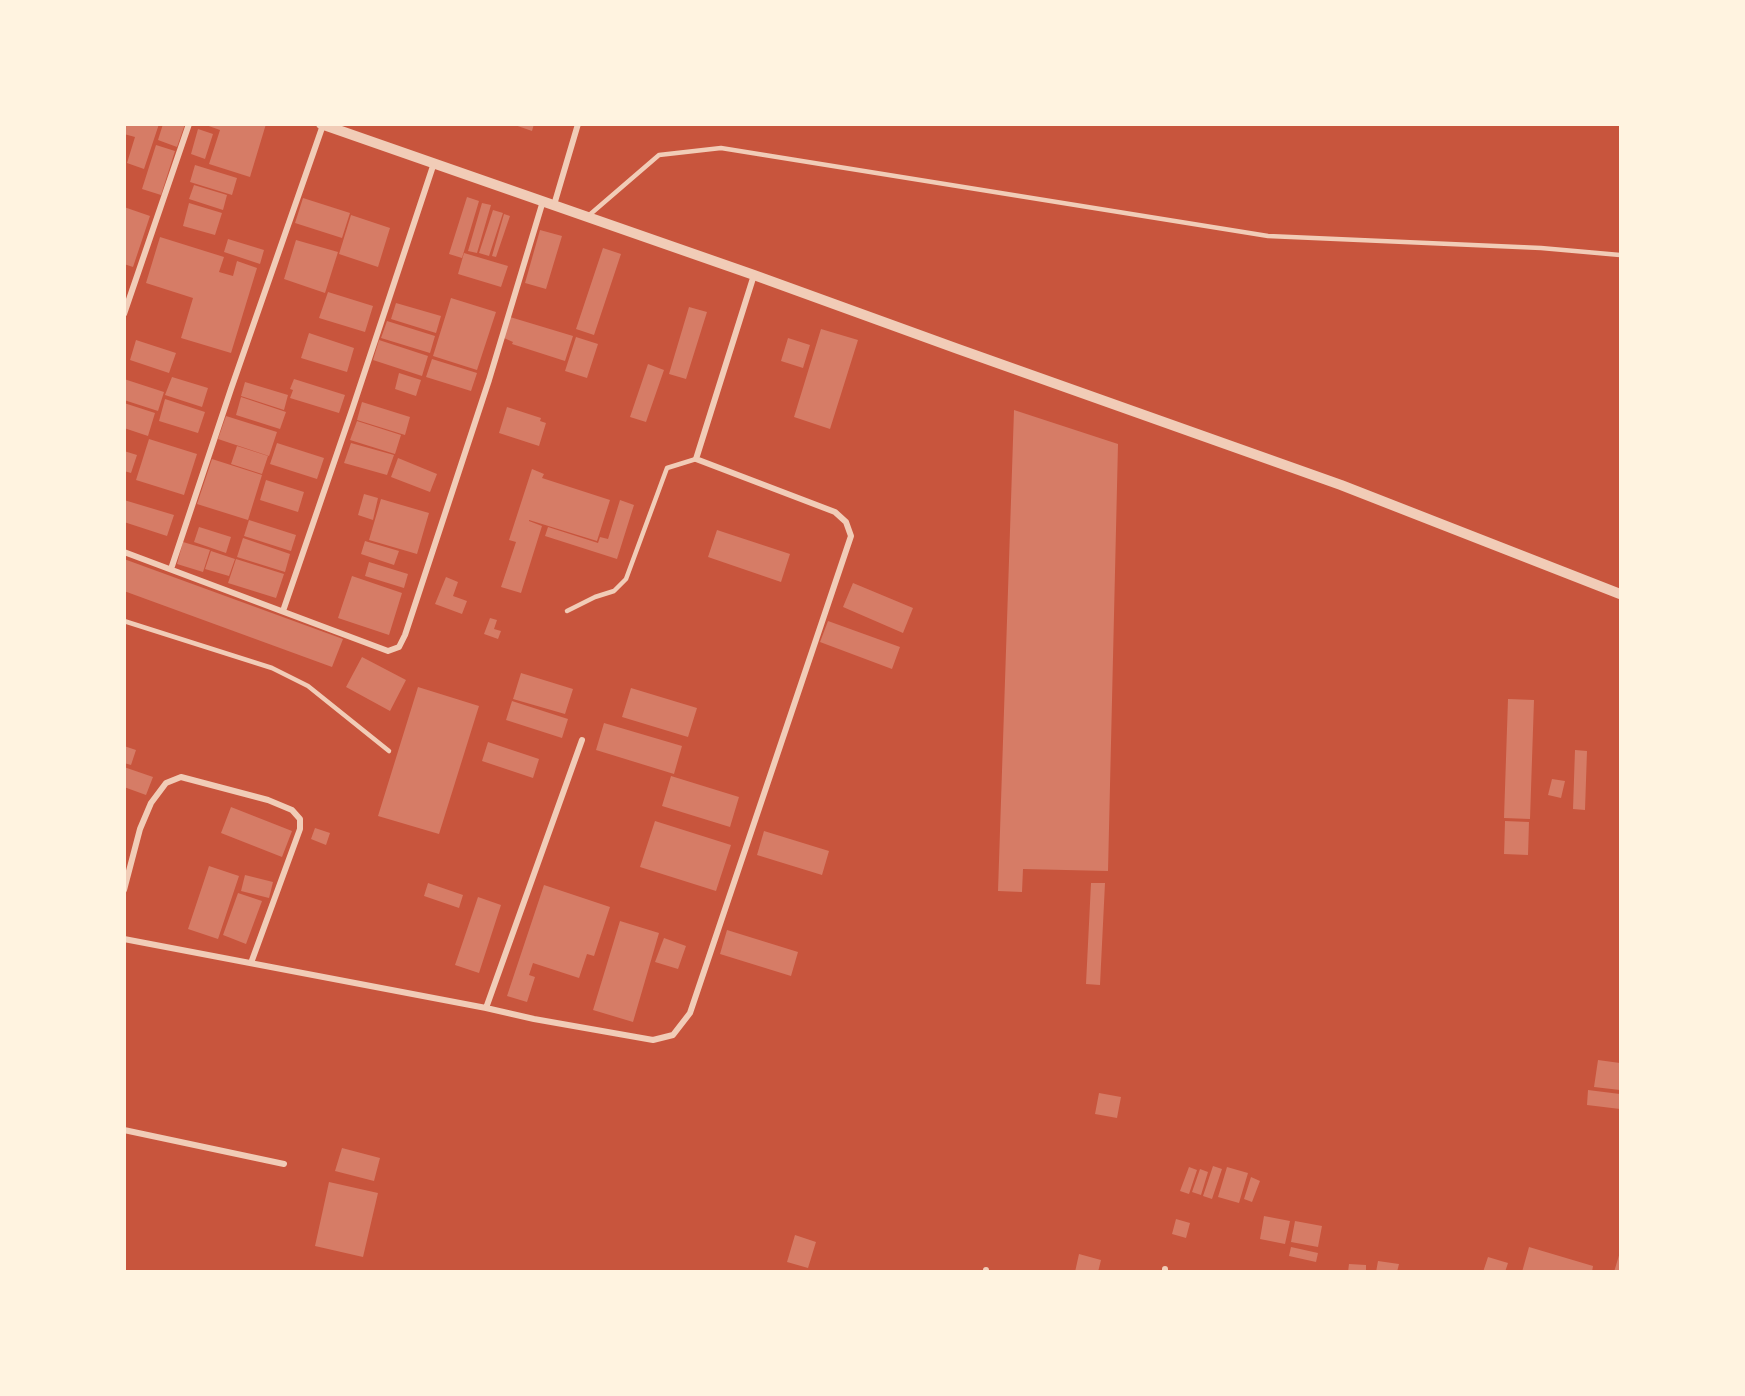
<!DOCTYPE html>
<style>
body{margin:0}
#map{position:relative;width:1745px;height:1396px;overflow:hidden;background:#c8553d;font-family:"Alegreya Sans",sans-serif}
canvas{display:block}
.frame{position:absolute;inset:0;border:126px solid #fff3e0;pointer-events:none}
</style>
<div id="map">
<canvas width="1745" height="1396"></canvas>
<div class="frame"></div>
</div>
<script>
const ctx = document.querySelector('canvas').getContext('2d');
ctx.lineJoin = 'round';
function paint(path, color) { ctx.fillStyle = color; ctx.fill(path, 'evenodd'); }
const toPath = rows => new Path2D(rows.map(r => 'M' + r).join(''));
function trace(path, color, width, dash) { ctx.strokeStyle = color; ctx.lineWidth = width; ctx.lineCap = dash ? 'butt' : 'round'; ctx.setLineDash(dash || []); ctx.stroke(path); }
paint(toPath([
 [124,124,159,124,144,169,127,163,135,137,124,134],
 [163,124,185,124,177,147,158,140],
 [203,124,266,124,250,177,209,164,220,130],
 [512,124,534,124,532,131],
 [198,129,213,134,205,159,191,154],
 [156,145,175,151,161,195,142,189],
 [195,165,237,178,232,195,190,182],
 [194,185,227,195,223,210,189,199],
 [467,197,479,201,462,258,449,254],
 [303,198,350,213,342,238,295,223],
 [189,203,222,213,215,235,183,226],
 [482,203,491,205,477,253,468,251],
 [124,207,150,216,133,267,124,264],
 [493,210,503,213,489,256,479,253],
 [504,214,510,216,496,257,492,256],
 [351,215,390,228,378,267,339,254],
 [540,230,562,236,546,289,525,283],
 [160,237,224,257,219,272,233,276,237,261,257,268,231,353,181,338,193,298,146,283],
 [228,239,264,250,260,264,224,252],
 [296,240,338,252,325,293,284,279],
 [603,248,621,254,594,335,576,329],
 [464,253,508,266,501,287,458,274],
 [328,292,373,306,365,332,319,318],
 [451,298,496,312,477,370,433,356],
 [396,303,441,316,436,333,391,319],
 [689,307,707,312,686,379,669,374],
 [510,317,573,336,565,361,512,344,513,342,504,338],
 [387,321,435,336,430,353,381,338],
 [821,329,858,340,830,429,794,417],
 [309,333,354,348,347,372,301,358],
 [576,337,598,344,587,378,565,371],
 [788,338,810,345,803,368,781,361],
 [136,340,176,353,169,373,130,360],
 [379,340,428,356,422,376,373,360],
 [432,359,477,373,471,391,426,377],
 [648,364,664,370,646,422,630,417],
 [399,373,421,380,416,396,395,389],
 [172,377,208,388,202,407,165,395],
 [124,379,164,392,158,411,124,400],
 [294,379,345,395,339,413,290,398,293,390,290,389],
 [245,382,288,395,284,410,241,396],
 [241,397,286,412,280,429,236,415],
 [165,399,205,412,198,433,159,421],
 [362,402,410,417,405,435,357,420],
 [124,403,155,413,148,436,124,428],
 [507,407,541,418,540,421,546,423,539,446,499,433],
 [1014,410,1118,444,1108,871,1023,869,1022,892,998,891],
 [226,416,277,432,269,456,218,439],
 [357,421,401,435,395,454,350,440],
 [149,439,197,454,184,495,136,480],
 [277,443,324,458,317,479,270,464],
 [351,443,394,455,387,475,344,463],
 [237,446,268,456,262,474,231,464],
 [124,451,137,455,131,473,124,471],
 [398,458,437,474,430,492,391,477],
 [212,459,262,475,248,520,197,504],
 [532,469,544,474,542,478,610,500,597,541,529,520,529,521,542,526,521,593,501,587,516,542,509,540],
 [266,480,304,492,298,512,260,500],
 [364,494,378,498,373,520,358,515],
 [381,499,429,513,417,554,369,540],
 [124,500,174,515,167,536,124,522],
 [620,500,634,505,617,559,545,536,548,527,598,543,600,537,608,539],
 [249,520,296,535,291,551,244,536],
 [199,527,231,537,226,553,194,542],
 [717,530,790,554,781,582,708,557],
 [243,538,290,554,285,572,237,557],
 [365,541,399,551,394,565,361,554],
 [183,542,210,550,203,572,177,564],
 [211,551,235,559,229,576,205,569],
 [124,559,343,639,332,667,124,591],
 [236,559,284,574,276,598,228,583],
 [369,562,408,574,404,588,365,576],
 [352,576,402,593,389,635,338,618],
 [446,577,458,582,453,596,467,601,462,614,435,604],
 [853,583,913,608,903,633,843,607],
 [490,618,497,620,494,629,501,631,498,639,484,634],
 [828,621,900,647,892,669,820,642],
 [362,657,406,680,390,711,346,687],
 [521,673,573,689,565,714,513,699],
 [418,687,479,706,439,834,378,816],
 [631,688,697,708,688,737,622,717],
 [1508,699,1534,700,1530,819,1504,818],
 [512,701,568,719,562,738,506,720],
 [604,723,682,746,674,774,596,750],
 [488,742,539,759,533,778,482,761],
 [124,746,136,750,131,765,124,763],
 [1575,750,1587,751,1585,810,1573,809],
 [124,767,153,777,146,795,124,787],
 [671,776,739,797,730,827,662,806],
 [1552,779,1565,781,1561,798,1548,795],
 [231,807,292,831,282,857,221,833],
 [655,821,731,845,716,891,640,867],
 [1505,821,1529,822,1528,855,1504,854],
 [315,828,330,833,326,845,311,839],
 [764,831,829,851,822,875,757,855],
 [209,866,239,876,218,939,188,929],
 [245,875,273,882,269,898,241,891],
 [428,883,463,895,459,908,424,896],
 [1091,883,1105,883,1100,985,1086,984],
 [544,885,610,907,594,956,587,954,579,978,533,963,529,975,535,977,527,1002,507,996],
 [238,893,262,901,246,944,223,935],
 [478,897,501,905,479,973,455,965],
 [620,921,659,933,633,1022,593,1010],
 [727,930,798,952,791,976,720,954],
 [664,938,686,946,678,969,655,962],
 [1598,1060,1620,1063,1620,1090,1594,1087],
 [1588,1090,1620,1094,1620,1109,1587,1105],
 [1099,1093,1121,1097,1117,1118,1095,1114],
 [342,1148,380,1158,374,1181,335,1171],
 [1213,1166,1222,1169,1212,1199,1203,1196],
 [1189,1167,1197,1170,1189,1194,1180,1191],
 [1227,1167,1248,1173,1239,1203,1218,1197],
 [1200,1169,1208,1172,1201,1195,1192,1192],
 [1251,1177,1260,1181,1252,1202,1244,1199],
 [329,1182,378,1193,363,1257,315,1246],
 [1264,1216,1290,1221,1285,1244,1260,1239],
 [1176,1219,1190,1223,1186,1238,1172,1234],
 [1295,1221,1322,1226,1318,1247,1291,1242],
 [795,1235,816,1242,808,1268,787,1262],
 [1291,1247,1318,1253,1316,1262,1289,1256],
 [1529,1247,1593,1266,1592,1272,1522,1272],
 [1620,1252,1620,1272,1614,1272],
 [1079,1254,1101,1260,1098,1272,1075,1272],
 [1488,1257,1508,1263,1505,1272,1483,1272],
 [1378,1261,1399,1264,1397,1272,1376,1272],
 [1349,1264,1366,1265,1366,1272,1348,1272]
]), '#d67c66');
trace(toPath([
 [587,217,659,155,721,148,1268,236,1541,248,1620,255],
 [567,611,595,597,614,591,626,579,667,468,696,459],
 [124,621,272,668,308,686,389,751]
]), '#f1ccb7', 4.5);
trace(toPath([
 [554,205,578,124],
 [124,314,189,124],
 [124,552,388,651,399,647,405,635,489,380,543,201],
 [171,569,231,389,323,125],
 [283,611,353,407,434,163],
 [582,740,486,1008,534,1019,653,1040,673,1035,690,1013,851,536,846,522,835,512,696,459,754,275],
 [124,890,140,829,151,803,166,783,181,777,268,800,292,810,300,819,300,829,251,963],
 [124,939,486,1008],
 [124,1130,284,1164],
 [986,1272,986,1270],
 [1165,1272,1165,1269]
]), '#f1ccb7', 6);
trace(toPath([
 [321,124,754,275,958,349,1341,485,1620,594]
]), '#f1ccb7', 10);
</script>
